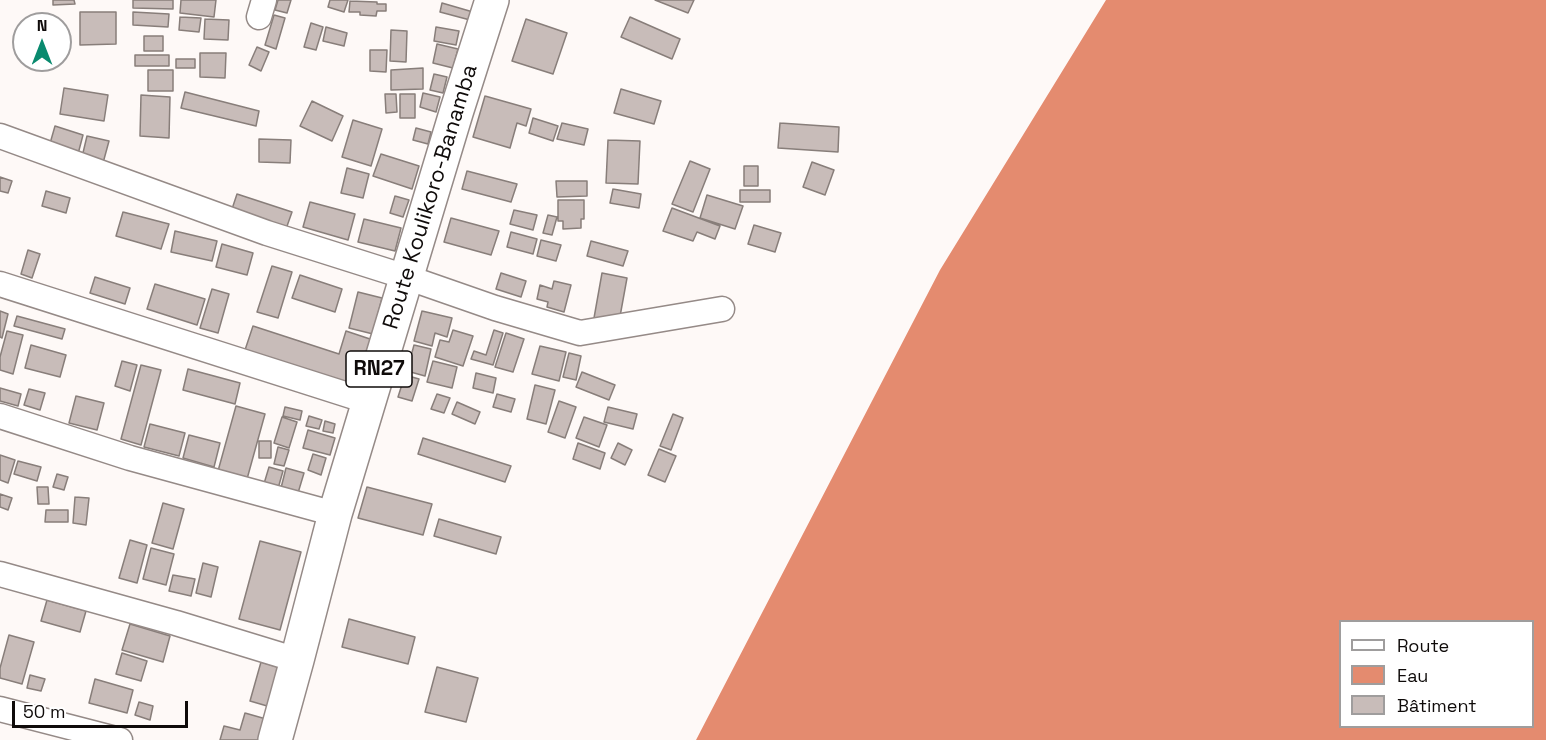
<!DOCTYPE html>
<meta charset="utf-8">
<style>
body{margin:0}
#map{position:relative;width:1546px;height:740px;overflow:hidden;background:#fef9f7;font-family:"Space Grotesk",sans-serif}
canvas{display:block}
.legend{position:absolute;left:1339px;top:620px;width:195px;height:108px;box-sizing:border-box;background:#fff;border:2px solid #9f9d9d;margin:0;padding:8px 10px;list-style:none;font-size:18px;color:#0f0b0a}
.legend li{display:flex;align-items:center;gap:12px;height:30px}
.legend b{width:30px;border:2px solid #9f9d9d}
.north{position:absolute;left:12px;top:12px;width:60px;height:60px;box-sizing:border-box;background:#fff;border:2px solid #9f9d9d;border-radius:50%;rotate:0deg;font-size:16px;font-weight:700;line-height:24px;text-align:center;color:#0f0b0a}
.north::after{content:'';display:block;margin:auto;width:21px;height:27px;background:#098a6e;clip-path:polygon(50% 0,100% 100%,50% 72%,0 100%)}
.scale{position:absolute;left:12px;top:701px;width:176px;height:27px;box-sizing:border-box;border:3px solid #0f0b0a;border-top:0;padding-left:8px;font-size:18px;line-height:21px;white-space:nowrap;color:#0f0b0a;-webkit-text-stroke:4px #fff;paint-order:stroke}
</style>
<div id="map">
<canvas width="1546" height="740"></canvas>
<ul class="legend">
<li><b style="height:8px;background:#fff"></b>Route</li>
<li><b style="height:16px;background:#e48b6f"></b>Eau</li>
<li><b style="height:16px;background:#c8bcb9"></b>Bâtiment</li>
</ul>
<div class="north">N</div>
<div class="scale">50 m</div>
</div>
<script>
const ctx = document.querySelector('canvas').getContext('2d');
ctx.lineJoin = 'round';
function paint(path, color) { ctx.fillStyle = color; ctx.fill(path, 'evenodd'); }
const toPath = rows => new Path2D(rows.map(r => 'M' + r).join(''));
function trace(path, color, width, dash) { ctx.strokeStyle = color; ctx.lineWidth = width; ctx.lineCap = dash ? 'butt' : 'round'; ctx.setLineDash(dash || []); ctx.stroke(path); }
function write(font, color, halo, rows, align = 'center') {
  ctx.font = font + ' "Space Grotesk",sans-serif'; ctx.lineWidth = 4.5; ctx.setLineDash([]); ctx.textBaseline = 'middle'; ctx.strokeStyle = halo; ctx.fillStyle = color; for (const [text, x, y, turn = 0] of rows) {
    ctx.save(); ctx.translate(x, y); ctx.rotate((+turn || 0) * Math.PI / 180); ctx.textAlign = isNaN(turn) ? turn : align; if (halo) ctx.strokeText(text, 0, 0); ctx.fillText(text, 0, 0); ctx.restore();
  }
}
paint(toPath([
 [1106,0,1546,0,1546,740,696,740,940,270],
 [1340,622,1532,622,1532,726,1340,726]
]), '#e48b6f');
const building = toPath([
 [53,0,74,0,75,4,53,5,53,0],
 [133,0,173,0,173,9,133,8,133,0],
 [181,0,216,0,214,17,180,13,181,0],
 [278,0,291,0,287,13,275,10,278,0],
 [330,0,348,0,344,12,328,7,330,0],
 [655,0,694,0,688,13,655,0],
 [350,1,377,2,377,4,386,4,386,11,377,11,376,16,360,15,360,12,349,12,350,1],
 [442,3,473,12,470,20,440,12,442,3],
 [80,12,116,12,116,44,80,45,80,12],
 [133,12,169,14,168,27,133,25,133,12],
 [274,15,285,18,276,49,265,45,274,15],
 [180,17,201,18,199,32,179,30,180,17],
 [630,17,680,39,672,59,621,37,630,17],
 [205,19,229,20,228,40,204,39,205,19],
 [526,19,567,33,553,74,512,61,526,19],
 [311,23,323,27,316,50,304,47,311,23],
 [326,27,347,33,344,46,323,41,326,27],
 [436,27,459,31,456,45,434,41,436,27],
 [391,30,407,31,406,62,390,61,391,30],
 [144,36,163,36,163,51,144,51,144,36],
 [437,44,458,49,453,68,433,63,437,44],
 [257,47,269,52,261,71,249,65,257,47],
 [370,50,387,50,386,72,370,71,370,50],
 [200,53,226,53,225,78,200,77,200,53],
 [135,55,169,55,169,66,135,66,135,55],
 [176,59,195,59,195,68,176,68,176,59],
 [423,68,423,89,391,90,391,70,423,68],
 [148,70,173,70,173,91,148,91,148,70],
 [434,74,447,77,443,93,430,90,434,74],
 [64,88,108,95,104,121,60,114,64,88],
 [621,89,661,101,654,124,614,113,621,89],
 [185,92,259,111,256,126,181,108,185,92],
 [423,93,440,97,436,112,420,107,423,93],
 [385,94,396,94,397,112,386,113,385,94],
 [400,94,415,94,415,118,400,118,400,94],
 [141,95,170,97,169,138,140,136,141,95],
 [485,96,531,109,526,126,517,123,510,148,473,137,485,96],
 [312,101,343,116,332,141,300,126,312,101],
 [533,118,558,126,553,141,529,133,533,118],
 [353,120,382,129,371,166,342,157,353,120],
 [562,123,588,129,584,145,557,139,562,123],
 [780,123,839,127,838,152,778,148,780,123],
 [55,126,83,135,78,154,49,147,55,126],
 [416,128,431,132,428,144,413,140,416,128],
 [87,136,109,141,103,163,82,157,87,136],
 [259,139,291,140,290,163,259,162,259,139],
 [608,140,640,141,638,184,606,183,608,140],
 [381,154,419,166,412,189,373,176,381,154],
 [690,161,710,169,693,212,672,204,690,161],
 [812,162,834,170,825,195,803,187,812,162],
 [744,166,758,166,758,186,744,186,744,166],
 [347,168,369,174,363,198,341,193,347,168],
 [467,171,517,184,511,202,462,189,467,171],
 [0,177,12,181,8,193,0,191,0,177],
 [556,181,587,181,587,196,557,197,556,181],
 [613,189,641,194,639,208,610,203,613,189],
 [740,190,770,190,770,202,740,202,740,190],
 [46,191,70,198,66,213,42,206,46,191],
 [237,194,292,212,286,229,231,212,237,194],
 [707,195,743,206,735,229,700,218,707,195],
 [395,196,409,200,403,217,390,213,395,196],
 [558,200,584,200,584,219,581,219,581,228,563,229,563,221,558,221,558,200],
 [310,202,355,214,348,240,303,227,310,202],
 [672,208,720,226,715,239,697,232,693,241,663,231,672,208],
 [514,210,537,215,533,230,510,224,514,210],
 [123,212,169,224,161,249,116,236,123,212],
 [548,215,557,217,552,235,543,233,548,215],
 [451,218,499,231,491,255,444,242,451,218],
 [364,219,401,228,395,251,358,242,364,219],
 [754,225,781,233,775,252,748,244,754,225],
 [175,231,217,241,212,261,171,252,175,231],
 [511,232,537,239,533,254,507,247,511,232],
 [541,240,561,245,556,261,537,256,541,240],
 [591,241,628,251,623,266,587,256,591,241],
 [222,244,253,253,247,275,216,267,222,244],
 [28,250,40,254,32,278,21,274,28,250],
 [272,266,292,272,278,318,257,312,272,266],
 [501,273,526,281,521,297,496,289,501,273],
 [602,273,627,278,619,322,594,318,602,273],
 [300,275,342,289,335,312,292,298,300,275],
 [95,277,130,288,125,304,90,293,95,277],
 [554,281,571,285,564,312,547,307,548,302,537,299,540,285,552,289,554,281],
 [155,284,205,299,197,325,147,309,155,284],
 [212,289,229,294,218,333,200,328,212,289],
 [358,292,382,298,373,334,349,328,358,292],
 [0,311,8,314,2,338,0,337,0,311],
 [422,311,452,318,447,337,435,333,432,346,414,341,422,311],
 [17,316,65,329,62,339,14,326,17,316],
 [253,326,339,354,346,331,373,340,358,386,245,350,253,326],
 [453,330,473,336,463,366,435,357,440,340,449,342,453,330],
 [494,330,503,333,493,365,471,359,474,351,486,355,494,330],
 [7,331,23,335,13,374,0,370,0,357,7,331],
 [506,333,524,339,513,372,495,367,506,333],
 [31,345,66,355,60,377,25,368,31,345],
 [414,345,431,349,425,376,407,371,414,345],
 [540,346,566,352,559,381,532,374,540,346],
 [569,353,581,356,576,380,563,377,569,353],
 [122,361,137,365,130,391,115,386,122,361],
 [433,361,457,367,452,388,427,382,433,361],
 [141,365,161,370,141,445,121,439,141,365],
 [188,369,240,383,235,404,183,390,188,369],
 [582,372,615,385,609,400,576,387,582,372],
 [476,373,496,378,493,393,473,388,476,373],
 [405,375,419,379,412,401,398,397,405,375],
 [535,385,555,390,546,424,527,419,535,385],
 [0,388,21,394,18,406,0,401,0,388],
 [29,389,45,393,40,410,24,405,29,389],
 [437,394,450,398,444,413,431,409,437,394],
 [497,394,515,399,511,412,493,407,497,394],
 [76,396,104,403,97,430,69,423,76,396],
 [559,401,576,407,565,438,548,432,559,401],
 [457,402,480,412,475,424,452,414,457,402],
 [236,406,265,414,247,479,218,471,236,406],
 [285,407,302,411,300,420,283,416,285,407],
 [608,407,637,414,633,429,604,422,608,407],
 [673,414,683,418,671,450,660,446,673,414],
 [309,416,322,420,319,429,306,426,309,416],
 [282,417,297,422,289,448,274,443,282,417],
 [584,417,607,425,599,447,576,438,584,417],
 [325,421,335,424,333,433,323,431,325,421],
 [150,424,185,433,179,456,144,447,150,424],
 [308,430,335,438,330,455,303,448,308,430],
 [189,435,220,443,214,467,183,458,189,435],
 [423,438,511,466,505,482,418,454,423,438],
 [259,441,271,441,271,458,259,458,259,441],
 [578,443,605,453,600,469,573,459,578,443],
 [618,443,632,450,625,465,611,458,618,443],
 [278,447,289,450,284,466,274,464,278,447],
 [659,449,676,456,665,482,648,475,659,449],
 [313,454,326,458,321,475,308,470,313,454],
 [0,455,15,460,8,483,0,480,0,455],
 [18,461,41,467,37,481,14,474,18,461],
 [269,467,283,471,277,492,263,487,269,467],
 [286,468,304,473,298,493,281,488,286,468],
 [57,474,68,477,64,490,53,487,57,474],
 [37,487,48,487,49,504,38,504,37,487],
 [367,487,432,504,423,535,358,518,367,487],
 [0,494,12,498,8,510,0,507,0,494],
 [75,497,89,498,86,525,73,523,75,497],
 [163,503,184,509,173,549,152,543,163,503],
 [46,510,68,510,68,522,45,522,46,510],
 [439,519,501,537,496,554,434,536,439,519],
 [130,540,147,545,137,583,119,578,130,540],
 [260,541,301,552,280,630,239,619,260,541],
 [151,548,174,554,166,585,143,579,151,548],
 [203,563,218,567,211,597,196,593,203,563],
 [173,575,195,579,191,596,169,591,173,575],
 [47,600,86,611,80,632,41,621,47,600],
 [349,619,415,637,408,664,342,647,349,619],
 [130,624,170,636,163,662,122,650,130,624],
 [9,635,34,642,22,684,0,678,0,668,9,635],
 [122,653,147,661,141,681,116,674,122,653],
 [261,662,285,669,274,708,250,701,261,662],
 [437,667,478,678,466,722,425,712,437,667],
 [30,675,45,679,41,691,27,688,30,675],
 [95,679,133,690,127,713,89,703,95,679],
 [139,702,153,706,150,720,135,715,139,702],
 [245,713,266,719,260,740,220,740,224,726,240,730,245,713]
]);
paint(building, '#c8bcb9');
trace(building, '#887e7a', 1.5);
const street = toPath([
 [259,17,264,0],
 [0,136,267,233,406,277,495,308,580,333,722,309],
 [0,284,370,402],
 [0,416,130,458,335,514],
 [0,574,176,623,297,660],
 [0,709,120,740]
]);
const primary = toPath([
 [275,740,297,660,335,514,456,113,492,0]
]);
trace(street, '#958a87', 27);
trace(primary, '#958a87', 36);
trace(street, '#fff', 24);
trace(primary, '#fff', 33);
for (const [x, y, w] of [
 [379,369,66]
]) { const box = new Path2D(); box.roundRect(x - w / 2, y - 18, w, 36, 4.5); ctx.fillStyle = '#fff'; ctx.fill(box); trace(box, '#0f0b0a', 1.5); }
write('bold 21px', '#0f0b0a', null, [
 ["RN27",379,369]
]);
write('22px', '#0f0b0a', '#fff', [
 ["Route Koulikoro-Banamba",431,197,-73]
]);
</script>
